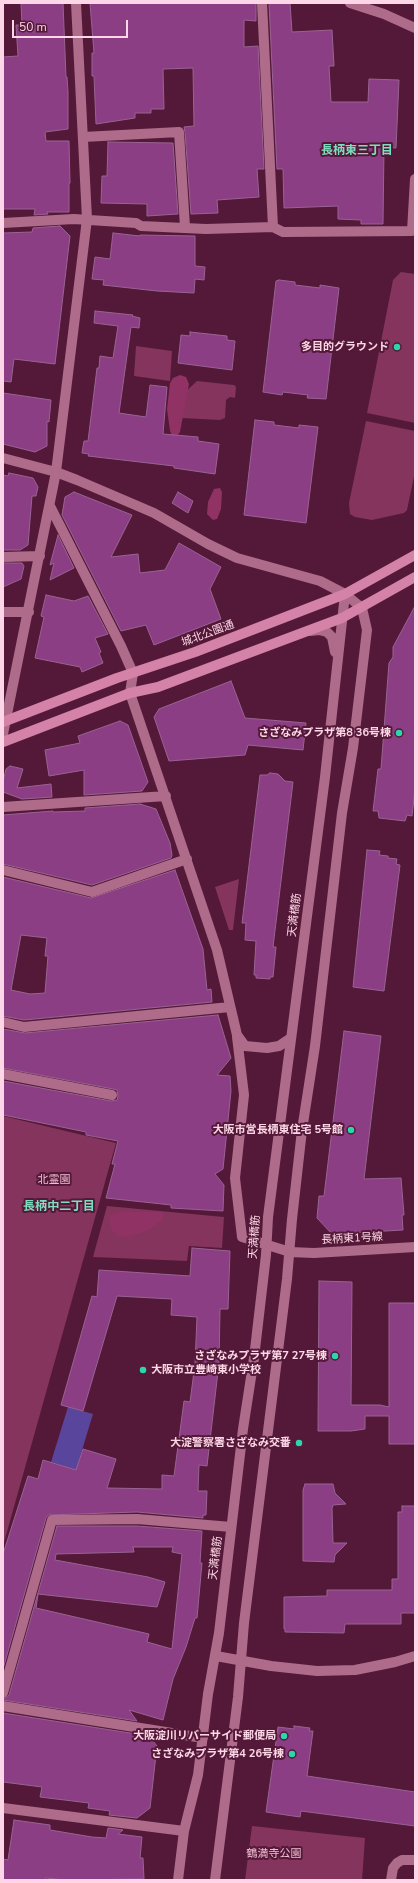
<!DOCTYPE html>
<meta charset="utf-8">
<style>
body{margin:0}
#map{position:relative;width:418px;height:1883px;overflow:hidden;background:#541938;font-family:"Nunito Sans",sans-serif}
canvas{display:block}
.frame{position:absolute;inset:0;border:4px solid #fdd7e7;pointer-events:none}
.scale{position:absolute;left:12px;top:20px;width:116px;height:18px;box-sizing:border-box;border:2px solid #fdd7e7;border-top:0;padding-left:5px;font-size:12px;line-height:14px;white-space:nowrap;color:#fdd7e7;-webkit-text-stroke:3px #541938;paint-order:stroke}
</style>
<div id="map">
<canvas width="418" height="1883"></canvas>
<div class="frame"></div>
<div class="scale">50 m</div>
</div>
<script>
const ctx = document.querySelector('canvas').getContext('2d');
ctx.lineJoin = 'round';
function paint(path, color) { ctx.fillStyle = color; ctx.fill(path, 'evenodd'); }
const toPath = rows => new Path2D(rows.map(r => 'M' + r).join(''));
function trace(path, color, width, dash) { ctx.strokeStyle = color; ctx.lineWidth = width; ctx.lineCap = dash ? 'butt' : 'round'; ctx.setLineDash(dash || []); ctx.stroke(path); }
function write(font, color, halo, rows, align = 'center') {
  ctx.font = font + ' "Nunito Sans","Noto Sans JP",sans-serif'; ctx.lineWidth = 4; ctx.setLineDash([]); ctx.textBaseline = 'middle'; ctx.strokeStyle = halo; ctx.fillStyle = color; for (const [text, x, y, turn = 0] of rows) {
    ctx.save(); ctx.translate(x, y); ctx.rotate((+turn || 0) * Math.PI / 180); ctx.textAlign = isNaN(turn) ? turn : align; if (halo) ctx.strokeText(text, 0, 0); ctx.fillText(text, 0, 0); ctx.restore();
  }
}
paint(toPath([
 [401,272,415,274,415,423,367,413,393,280],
 [136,346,172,351,170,381,134,376],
 [197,381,234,385,236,387,235,398,230,397,226,400,225,418,220,420,181,418,184,393],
 [366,421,415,431,415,472,407,510,404,513,372,520,355,517,350,514,349,503],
 [239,879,233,930,229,930,215,887],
 [3,1116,116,1143,3,1546],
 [107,1206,224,1217,222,1248,189,1246,187,1261,93,1257],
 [252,1826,365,1838,362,1880,245,1880]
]), '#84345d');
paint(toPath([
 [180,375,186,377,189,384,180,432,177,436,173,438,170,431,167,409,170,383,173,378],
 [220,488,222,492,221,509,217,519,213,520,207,514,208,502,214,489],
 [120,1212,160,1212,164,1214,162,1220,147,1231,129,1236,119,1237,112,1230,109,1221,111,1215]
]), '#903264');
paint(toPath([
 [68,1407,93,1414,76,1470,51,1462]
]), '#5a459d');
const building = toPath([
 [21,3,63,3,66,77,67,77,68,92,68,129,45,132,46,141,69,141,70,183,69,184,69,212,47,212,48,214,34,215,35,209,3,209,3,57,18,56,16,25,22,25,21,3],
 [90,3,256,3,256,21,244,20,244,47,258,46,264,169,257,169,259,197,217,200,218,213,191,214,185,132,184,127,194,126,193,68,163,69,164,109,151,109,151,113,135,113,135,118,96,124,94,76,92,76,92,53,94,53,90,3],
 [269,3,290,3,292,32,332,30,334,66,329,66,331,102,368,102,369,79,399,80,396,148,384,147,383,224,361,224,361,220,338,219,338,206,284,208,283,169,277,169,269,3],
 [108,142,173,143,178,214,147,216,147,204,101,203,102,176,107,176,108,142],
 [60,226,70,236,55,364,14,359,11,382,3,381,3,233,32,232,33,228,60,226],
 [113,233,140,236,140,235,195,236,195,266,205,267,204,280,195,279,194,293,157,291,103,285,104,280,92,279,95,257,110,259,113,233],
 [279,280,295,282,295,285,320,288,320,285,339,288,326,399,307,398,308,395,283,392,282,395,263,392,276,281,279,280],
 [95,311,133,315,132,316,140,318,139,328,131,327,119,413,146,417,150,385,167,387,163,434,198,437,198,441,219,444,215,474,174,468,174,466,88,456,89,454,82,453,84,441,88,441,97,368,99,368,100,356,113,358,118,326,94,323,95,311],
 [190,332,227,336,227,340,235,341,232,370,178,363,181,335,190,336,190,332],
 [3,393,51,400,49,422,47,421,47,446,35,452,3,444,3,393],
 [255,420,274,422,274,425,299,428,299,425,318,427,306,523,244,515,255,420],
 [9,473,33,478,38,487,36,496,32,496,28,545,20,550,3,550,3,475,8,476,9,473],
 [74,492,132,515,111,557,138,554,140,573,165,570,179,543,221,567,210,589,221,619,154,645,146,625,121,631,62,515,65,497,74,492],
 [178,492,193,501,188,513,172,503,178,492],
 [58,535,74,568,50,580,54,563,50,565,58,535],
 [3,563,22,563,24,566,21,579,3,587,3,563],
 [46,595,74,601,88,596,108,634,95,638,101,652,99,653,103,663,82,672,80,667,35,658,44,617,41,616,46,595],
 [415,606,415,789,412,816,407,815,405,821,379,818,378,811,373,811,378,769,381,769,389,663,393,657,393,647,415,606],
 [231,681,245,718,306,723,303,750,248,745,245,755,169,761,154,717,159,709,231,681],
 [120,721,128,725,148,782,142,791,84,795,84,770,49,776,45,750,80,743,78,736,120,721],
 [10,766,23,769,17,788,51,784,52,797,22,799,3,792,3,782,6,769,10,766],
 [270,773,278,774,285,781,293,782,273,947,276,947,273,977,270,977,270,979,256,978,256,975,254,975,256,941,245,940,246,923,242,923,260,775,267,775,270,773],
 [140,804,156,809,170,843,172,855,171,858,92,885,3,864,3,815,53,811,53,812,85,811,85,808,140,804],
 [367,850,380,851,379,855,388,856,388,858,397,859,396,864,400,865,384,991,353,987,367,850],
 [175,870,203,949,207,990,211,989,212,1002,24,1020,3,1016,3,877,91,898,175,870],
 [21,935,47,938,45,956,48,956,45,993,30,994,11,990,21,935],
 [218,1015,231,1058,217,1075,230,1076,231,1091,223,1169,215,1174,224,1185,223,1211,171,1208,171,1205,162,1204,106,1198,115,1164,112,1164,118,1141,86,1135,86,1132,3,1115,3,1081,111,1101,117,1100,118,1096,117,1090,113,1089,3,1068,3,1029,25,1033,218,1015],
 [344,1031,381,1036,364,1179,401,1178,404,1215,402,1215,403,1230,332,1234,317,1218,319,1196,324,1196,344,1031],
 [192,1248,230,1251,228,1309,220,1309,219,1363,207,1466,199,1465,198,1491,207,1491,206,1515,203,1515,203,1518,137,1512,48,1515,46,1518,3,1669,3,1554,28,1476,38,1479,43,1460,76,1470,83,1449,116,1459,107,1488,162,1489,162,1475,174,1476,184,1401,190,1402,195,1364,197,1317,171,1315,172,1299,117,1296,83,1411,61,1405,92,1296,97,1297,99,1270,190,1276,192,1248],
 [319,1281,352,1282,351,1405,380,1405,389,1407,389,1303,415,1303,415,1444,389,1444,389,1416,365,1416,365,1429,351,1431,318,1431,319,1281],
 [305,1484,333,1484,335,1493,346,1504,333,1505,332,1508,333,1543,347,1543,335,1555,334,1562,303,1561,303,1490,305,1484],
 [402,1506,415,1506,415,1613,401,1613,401,1624,345,1624,344,1633,285,1632,285,1629,284,1629,284,1597,327,1596,327,1590,392,1590,392,1579,398,1579,398,1512,402,1512,402,1506],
 [57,1526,137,1526,202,1531,200,1563,202,1563,197,1618,195,1618,186,1647,173,1679,163,1720,129,1710,137,1721,3,1700,9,1695,57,1526],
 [133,1547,173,1547,172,1552,182,1554,172,1649,147,1642,149,1634,36,1608,38,1594,157,1607,165,1582,148,1577,55,1560,56,1554,134,1552,133,1547],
 [3,1713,149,1736,157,1746,150,1808,137,1818,109,1815,110,1811,88,1808,89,1803,40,1797,42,1787,3,1782,3,1713],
 [294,1726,310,1728,309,1731,313,1731,307,1776,415,1792,415,1826,301,1811,300,1817,266,1812,278,1727,294,1729,294,1726],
 [14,1820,50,1825,50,1830,92,1837,106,1838,108,1828,123,1830,118,1834,142,1837,140,1858,143,1858,144,1879,65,1880,46,1878,43,1880,3,1880,3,1859,8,1860,14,1820]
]);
paint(building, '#8b3e84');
trace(building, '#996393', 1);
trace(toPath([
 [262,3,273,227],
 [350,3,384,14,415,28],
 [83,137,179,132,185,227],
 [3,223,74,219,136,223,141,226,206,229,273,227,283,232,412,231,415,179],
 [3,458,56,472,77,480,154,513,208,544,237,558,320,581,345,594,362,608,367,630,353,748,342,813,315,1046,302,1130,292,1219,287,1279,244,1623,238,1697,215,1880],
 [50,506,121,646,133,673,130,693,217,950,237,1035,245,1046,267,1048,279,1046,291,1038],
 [3,557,40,556],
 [3,612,29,612],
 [310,631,319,630,327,632,332,637,335,652],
 [3,734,56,472,87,219,76,3],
 [3,807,166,796],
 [3,870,92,892,187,859],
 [3,1022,24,1027,230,1007],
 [237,1037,244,1095,235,1178,242,1237,290,1252,314,1253,415,1247],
 [3,1074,112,1095],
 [216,1656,271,1666,317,1671,355,1670,395,1662,415,1656],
 [3,1693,52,1520,137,1519,231,1527],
 [3,1706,203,1738],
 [3,1808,184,1831],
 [178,1880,184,1831,198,1775,208,1694,219,1633,243,1429,254,1358,266,1255,268,1217,325,777,345,594],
 [391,1880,393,1868,397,1863,402,1860,415,1860]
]), '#af6b8a', 10);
trace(toPath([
 [3,722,117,678,195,652,345,594,415,555],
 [3,742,130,693,158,687,342,618,415,577]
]), '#d482a7', 10);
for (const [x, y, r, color] of [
 [397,347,4,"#2cd5ab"],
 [399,733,4,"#2cd5ab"],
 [351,1130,4,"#2cd5ab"],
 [335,1356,4,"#2cd5ab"],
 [143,1370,4,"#2cd5ab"],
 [299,1443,4,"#2cd5ab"],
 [284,1736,4,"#2cd5ab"],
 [292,1754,4,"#2cd5ab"]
]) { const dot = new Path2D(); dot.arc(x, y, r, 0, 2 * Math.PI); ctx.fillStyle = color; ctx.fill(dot); trace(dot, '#541938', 1.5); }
write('bold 11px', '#fdd7e7', '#541938', [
 ["多目的グラウンド",389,347],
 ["さざなみプラザ第8 36号棟",391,733],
 ["大阪市営長柄東住宅 5号館",343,1130],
 ["さざなみプラザ第7 27号棟",327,1356],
 ["大阪市立豊崎東小学校",151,1370,"left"],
 ["大淀警察署さざなみ交番",291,1443],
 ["大阪淀川リバーサイド郵便局",276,1736],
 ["さざなみプラザ第4 26号棟",284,1754]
], 'right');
write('11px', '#fdd7e7', '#541938', [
 ["城北公園通",208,634,-20],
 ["天満橋筋",295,915,-83],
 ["天満橋筋",255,1237,-86],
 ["長柄東1号線",352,1239,-3],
 ["天満橋筋",216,1558,-83]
]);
write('11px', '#f2bdd4', '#541938', [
 ["北霊園",54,1180],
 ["鶴満寺公園",274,1854]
]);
write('bold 12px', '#7fddbf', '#541938', [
 ["長柄東三丁目",357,151],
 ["長柄中二丁目",59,1207]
]);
</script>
